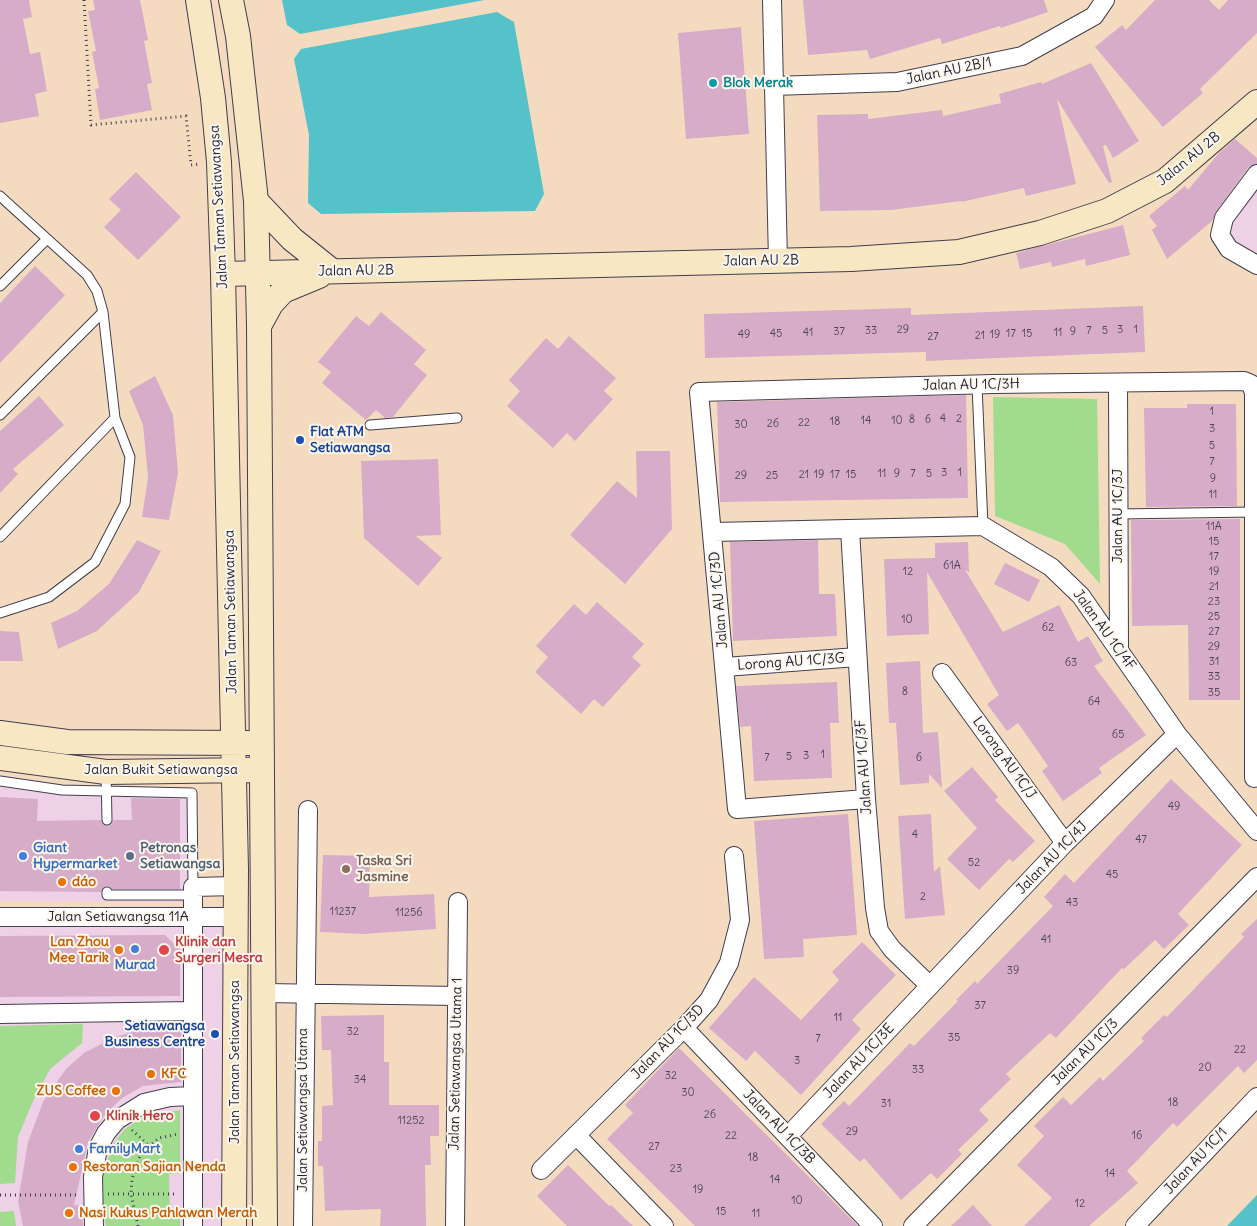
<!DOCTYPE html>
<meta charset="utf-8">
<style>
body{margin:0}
canvas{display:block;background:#f4dbbf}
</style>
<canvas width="1257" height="1226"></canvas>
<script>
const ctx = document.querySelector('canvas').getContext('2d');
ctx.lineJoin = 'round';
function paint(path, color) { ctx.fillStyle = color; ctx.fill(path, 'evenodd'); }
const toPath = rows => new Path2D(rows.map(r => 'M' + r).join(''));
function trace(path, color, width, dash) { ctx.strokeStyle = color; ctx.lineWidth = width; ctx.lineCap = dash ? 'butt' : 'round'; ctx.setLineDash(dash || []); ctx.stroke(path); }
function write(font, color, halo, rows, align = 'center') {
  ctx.font = font + ' Delius,sans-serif'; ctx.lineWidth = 4; ctx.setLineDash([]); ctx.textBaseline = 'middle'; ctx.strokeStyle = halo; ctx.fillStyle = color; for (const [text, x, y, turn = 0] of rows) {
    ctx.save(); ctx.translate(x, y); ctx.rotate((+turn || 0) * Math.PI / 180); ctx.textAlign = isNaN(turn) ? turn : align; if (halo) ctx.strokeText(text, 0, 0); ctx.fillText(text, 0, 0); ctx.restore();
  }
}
paint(toPath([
 [1257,184,1257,257,1233,244,1228,235,1229,224],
 [0,776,62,785,188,789,188,902,0,901],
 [225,906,224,1226,0,1226,0,907]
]), '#eed0e7');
paint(toPath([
 [993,397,1097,399,1100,584,1065,544,995,516],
 [83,1024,82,1043,50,1069,33,1101,18,1137,15,1183,0,1184,0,1026],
 [180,1110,180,1173,169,1174,170,1214,180,1215,180,1226,106,1226,103,1208,103,1174,113,1144,125,1129,144,1116],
 [14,1211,16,1226,0,1226,0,1212]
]), '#a0db8e');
paint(toPath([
 [282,0,485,0,300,34,287,25],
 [497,12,514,22,544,194,535,211,321,214,308,203,309,135,294,59,301,49],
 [1257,1195,1257,1226,1227,1226]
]), '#55c2ca');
paint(toPath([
 [0,0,29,0,32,17,23,19,30,54,40,52,47,91,35,94,39,116,0,123],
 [93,0,140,0,148,40,144,41,152,83,147,84,152,110,100,120,95,89,99,88,92,52,96,51,88,11,95,10],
 [803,0,1044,0,1048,12,1001,28,1000,26,942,44,940,38,870,59,867,50,808,55],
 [1155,0,1209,0,1219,10,1228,0,1257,0,1257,33,1200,89,1203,93,1163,127,1095,47,1122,25,1126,30],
 [741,27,749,134,686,139,678,33],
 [1091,63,1139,141,1113,158,1106,145,1103,146,1112,182,1109,183,1057,99,1076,184,1026,196,1024,188,961,202,961,201,891,210,820,211,817,115,868,114,868,119,942,110,943,116,1001,103,999,94,1041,82,1042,84],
 [1235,139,1257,158,1257,164,1248,168,1216,212,1212,221,1167,259,1152,230,1157,226,1149,216,1185,186,1188,190,1219,153],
 [136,172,181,217,138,260,104,227,121,210,109,199],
 [1123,225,1130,255,1086,266,1085,259,1052,267,1051,262,1020,269,1016,253],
 [35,266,65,295,0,363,0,303],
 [1143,306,1145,352,926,361,926,352,705,358,704,314,911,308,911,315],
 [381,312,426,350,414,364,427,375,393,417,385,418,376,410,366,420,322,383,331,372,318,362,356,316,369,326],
 [569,336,616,378,604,391,613,399,575,441,567,433,553,448,507,406,520,391,509,380,546,338,558,349],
 [155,376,173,415,178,473,169,520,142,517,148,477,143,425,129,391],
 [966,395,968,498,720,502,717,402],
 [39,396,64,425,13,469,18,474,0,493,0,431],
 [1187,404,1236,404,1237,506,1146,507,1144,408,1187,408],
 [636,451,670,451,672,529,625,584,570,535,617,481,637,498],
 [438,459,441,535,416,536,442,558,418,586,364,538,361,461],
 [1240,519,1240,700,1189,700,1188,625,1132,626,1131,520],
 [137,540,161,551,139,592,97,631,58,649,51,623,77,611,109,584],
 [818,540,819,594,835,594,837,636,733,641,730,542],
 [968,542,969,572,965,570,1003,632,1059,605,1078,642,1088,636,1103,661,1094,666,1146,735,1099,768,1102,773,1063,801,1042,771,1048,766,1018,723,1007,731,987,704,999,695,927,572,929,634,887,636,884,559,935,558,935,543],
 [1005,563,1040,580,1029,602,994,584],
 [597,602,644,644,632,657,641,665,603,707,594,699,581,714,535,672,548,657,536,646,574,604,586,615],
 [0,631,19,632,23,661,0,661],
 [920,661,923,733,938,732,942,788,929,774,929,783,900,785,896,723,889,723,886,663],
 [837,682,839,723,830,723,832,778,754,781,751,726,740,727,736,686],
 [972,767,998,797,995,800,1035,841,1013,862,1009,859,979,890,947,859,977,828,944,791],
 [1171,779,1242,845,1178,914,1189,925,1164,949,1155,940,1124,969,1122,968,1056,1038,1050,1033,1006,1074,1011,1079,979,1110,989,1120,958,1150,962,1154,937,1179,931,1173,901,1200,864,1158,860,1162,821,1124,844,1101,849,1106,910,1043,914,1046,958,1001,956,1000,975,981,977,984,1053,906,1044,897,1065,874,1074,883],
 [0,797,38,799,37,821,101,820,107,826,111,825,113,820,132,820,131,798,180,799,180,889,112,889,107,886,101,892,0,891],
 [848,814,857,935,803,939,804,957,764,959,754,821],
 [931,814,934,872,940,866,945,915,905,919,898,816],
 [323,855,370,856,369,897,434,894,436,929,363,934,320,932],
 [1257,919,1257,1060,1244,1073,1238,1066,1177,1127,1173,1123,1127,1171,1138,1183,1089,1226,1024,1226,1052,1198,1017,1165,1044,1136,1034,1126,1063,1097,1071,1105,1100,1077,1103,1081,1144,1041,1141,1038,1164,1015,1167,1017,1244,937,1241,934],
 [165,935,180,950,180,996,0,997,0,936],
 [862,942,896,975,852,1020,861,1029,801,1095,755,1051,746,1061,709,1028,754,977,801,1020,839,980,832,972],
 [384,1015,384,1062,389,1062,389,1105,439,1105,439,1136,430,1136,431,1165,425,1165,426,1226,380,1226,381,1209,325,1211,323,1166,318,1166,318,1141,322,1141,322,1106,333,1105,331,1050,322,1050,321,1016],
 [181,1024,181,1082,143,1086,122,1098,104,1116,88,1142,74,1205,81,1205,83,1226,23,1226,18,1201,28,1142,43,1102,66,1069,84,1053,115,1037,157,1025],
 [679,1048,799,1167,858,1226,695,1226,607,1139,633,1113,625,1105],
 [568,1165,609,1206,611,1205,633,1226,567,1226,537,1196],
 [973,1205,992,1226,951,1226]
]), '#d7acc8');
const lane = toPath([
 [0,196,87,275,97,291,103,312,115,418,130,457,125,504,95,562,49,597,0,613],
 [0,286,47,239],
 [977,385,983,526],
 [0,415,103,312],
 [370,425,457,418],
 [1118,514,1254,512],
 [0,537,115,418],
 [106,772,107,820],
 [0,781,62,790,192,793,193,887],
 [107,892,107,895,193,895]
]);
const street = toPath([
 [772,0,778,261],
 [773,86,897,82,1022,56,1094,16,1105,0],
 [1257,174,1224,218,1220,235,1229,249,1257,265],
 [1118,383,1119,649],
 [850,529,866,799,875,908,879,931,892,949,929,985],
 [713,532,983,526,1051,567,1081,596,1177,734,1257,831],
 [725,667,857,657],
 [942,673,1065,843],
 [866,799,737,809,699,392,993,384,1244,381,1251,384,1254,393,1254,778],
 [0,917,236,917],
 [265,993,457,996],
 [0,1014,193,1011],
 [684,1028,873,1226],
 [576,1135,664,1226],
 [788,1136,1065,843,1177,734],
 [541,1170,684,1028,709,1000,729,963,740,920,734,856],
 [94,1226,93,1177,98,1148,106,1133,117,1120,144,1103,170,1097,193,1096],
 [193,1226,193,887,236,886],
 [303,1226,308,810],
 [455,1226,458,902],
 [913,1226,1257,877],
 [1135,1226,1257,1097]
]);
const secondary = toPath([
 [198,0,213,98,219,162,223,274,236,869,234,1226],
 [231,0,238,36,256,201,259,326,265,1226],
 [256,201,292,239,332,271],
 [223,274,851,259,959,252,1040,233,1107,211,1165,181,1257,102],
 [259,326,271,304,283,291,319,276],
 [0,733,67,742,248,743],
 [0,758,106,772,250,770]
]);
trace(lane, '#423e4f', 11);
trace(street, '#423e4f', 20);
trace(secondary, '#423e4f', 26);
trace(toPath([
 [84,0,91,125,186,116,191,165,200,164],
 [132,1130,148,1145],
 [108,1194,177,1194],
 [0,1195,77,1195],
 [138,1226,131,1194,132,1179,141,1153,159,1138,178,1134]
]), '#423e4f', 3, [1, 4]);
trace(lane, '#fff', 9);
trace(street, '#fff', 18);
trace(secondary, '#f7e8c3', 24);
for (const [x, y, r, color] of [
 [713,83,5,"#0f9aa8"],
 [300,440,5,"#1a4fb4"],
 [23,856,5,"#3f7fe0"],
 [130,856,5,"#5c6f8a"],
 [346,869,5,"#8d6e63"],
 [62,882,5,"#e8710a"],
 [135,949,5,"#3f7fe0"],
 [119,950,5,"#e8710a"],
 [164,950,6,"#e0444e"],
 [215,1034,5,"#1a4fb4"],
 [151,1074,5,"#e8710a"],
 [116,1091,5,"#e8710a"],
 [95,1116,6,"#e0444e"],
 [79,1149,5,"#3f7fe0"],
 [73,1167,5,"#e8710a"],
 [69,1213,5,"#e8710a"]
]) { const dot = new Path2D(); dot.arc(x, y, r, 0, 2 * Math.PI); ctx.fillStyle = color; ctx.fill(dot); trace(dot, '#fbf7ec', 2); }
write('11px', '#4f445e', null, [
 ["29",903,330],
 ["3",1120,330],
 ["1",1136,330],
 ["33",871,331],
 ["7",1089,331],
 ["5",1105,331],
 ["37",839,332],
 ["9",1073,332],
 ["41",808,333],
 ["11",1058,333],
 ["45",776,334],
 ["17",1011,334],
 ["15",1027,334],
 ["49",744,335],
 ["19",995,335],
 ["21",980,336],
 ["27",933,337],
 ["1",1212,412],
 ["4",943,419],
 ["2",959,419],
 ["8",912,420],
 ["6",928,420],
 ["14",866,421],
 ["10",897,421],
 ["18",835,422],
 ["22",804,423],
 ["26",773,424],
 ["30",741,425],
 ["3",1212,429],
 ["5",1212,446],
 ["7",1212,462],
 ["3",944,473],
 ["1",960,473],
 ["11",882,474],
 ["9",897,474],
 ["7",913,474],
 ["5",929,474],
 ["21",804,475],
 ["19",819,475],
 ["17",835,475],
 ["15",851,475],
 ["29",741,476],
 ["25",772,476],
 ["9",1213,479],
 ["11",1213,495],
 ["11A",1214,527],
 ["15",1214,542],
 ["17",1214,557],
 ["61A",952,566],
 ["12",908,572],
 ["19",1214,572],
 ["21",1214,587],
 ["23",1214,602],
 ["25",1214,617],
 ["10",907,620],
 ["62",1048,628],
 ["27",1214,632],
 ["29",1214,647],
 ["31",1214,662],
 ["63",1071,663],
 ["33",1214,677],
 ["8",905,692],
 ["35",1214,693],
 ["64",1094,702],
 ["65",1118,735],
 ["1",823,755],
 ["3",806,756],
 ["5",789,757],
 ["7",767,758],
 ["6",919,758],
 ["49",1174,807],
 ["4",915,835],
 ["47",1141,840],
 ["52",974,863],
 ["45",1112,875],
 ["2",923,897],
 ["43",1072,903],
 ["11237",343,912],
 ["11256",409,913],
 ["41",1046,940],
 ["39",1013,971],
 ["37",980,1006],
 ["11",838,1018],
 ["32",353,1032],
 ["35",954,1038],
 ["7",818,1039],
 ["22",1240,1050],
 ["3",797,1061],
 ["20",1205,1068],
 ["33",918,1070],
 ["32",671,1076],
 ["34",360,1080],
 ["30",688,1093],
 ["18",1173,1103],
 ["31",886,1104],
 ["26",710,1115],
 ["11252",411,1121],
 ["29",852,1132],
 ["22",731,1136],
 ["16",1137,1136],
 ["27",654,1147],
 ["18",753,1158],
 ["23",676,1169],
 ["14",1110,1174],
 ["14",775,1180],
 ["19",698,1190],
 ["10",797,1201],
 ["12",1080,1204],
 ["15",721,1212],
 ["11",756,1214]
]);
write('14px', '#22223b', '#fbf7ec', [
 ["Jalan AU 2B/1",949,71,-12],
 ["Jalan AU 2B",1189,159,-39],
 ["Jalan Taman Setiawangsa",219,207,-93],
 ["Jalan AU 2B",761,261,-1],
 ["Jalan AU 2B",356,271,-1],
 ["Jalan AU 1C/3H",971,385,-1],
 ["Jalan AU 1C/3J",1118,516,-90],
 ["Jalan AU 1C/3D",719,600,-95],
 ["Jalan Taman Setiawangsa",231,612,-91],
 ["Jalan AU 1C/4F",1104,630,54],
 ["Lorong AU 1C/3G",791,662,-4],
 ["Lorong AU 1C/J",1004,758,54],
 ["Jalan AU 1C/3F",864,767,-94],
 ["Jalan Bukit Setiawangsa",161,770],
 ["Jalan AU 1C/4J",1052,858,-46],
 ["Jalan Setiawangsa 11A",118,917],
 ["Jalan AU 1C/3D",668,1042,-46],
 ["Jalan AU 1C/3",1085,1052,-45],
 ["Jalan AU 1C/3E",859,1061,-47],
 ["Jalan Taman Setiawangsa",235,1062,-90],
 ["Jalan Setiawangsa Utama 1",456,1064,-89],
 ["Jalan Setiawangsa Utama",303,1110,-90],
 ["Jalan AU 1C/3B",779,1127,46],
 ["Jalan AU 1C/1",1196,1161,-47]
]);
write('bold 14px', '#0d838f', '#fbf7ec', [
 ["Blok Merak",723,83]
], 'left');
write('bold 14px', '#164399', '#fbf7ec', [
 ["Flat ATM",310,432],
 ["Setiawangsa",310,448],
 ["Setiawangsa",205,1026,"right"],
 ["Business Centre",205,1042,"right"]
], 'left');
write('bold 14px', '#366cbe', '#fbf7ec', [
 ["Giant",33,848],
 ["Hypermarket",33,864],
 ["Murad",135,965,"center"],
 ["FamilyMart",89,1149]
], 'left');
write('bold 14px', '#4e5e75', '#fbf7ec', [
 ["Petronas",140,848],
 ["Setiawangsa",140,864]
], 'left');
write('bold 14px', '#785e54', '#fbf7ec', [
 ["Taska Sri",356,861],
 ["Jasmine",356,877]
], 'left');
write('bold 14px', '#c56008', '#fbf7ec', [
 ["dáo",72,882],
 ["Lan Zhou",109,942,"right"],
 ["Mee Tarik",109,958,"right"],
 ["KFC",161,1074],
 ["ZUS Coffee",106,1091,"right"],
 ["Restoran Sajian Nenda",83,1167],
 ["Nasi Kukus Pahlawan Merah",79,1213]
], 'left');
write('bold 14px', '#be3a42', '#fbf7ec', [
 ["Klinik dan",175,942],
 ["Surgeri Mesra",175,958],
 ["Klinik Hero",106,1116]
], 'left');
</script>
